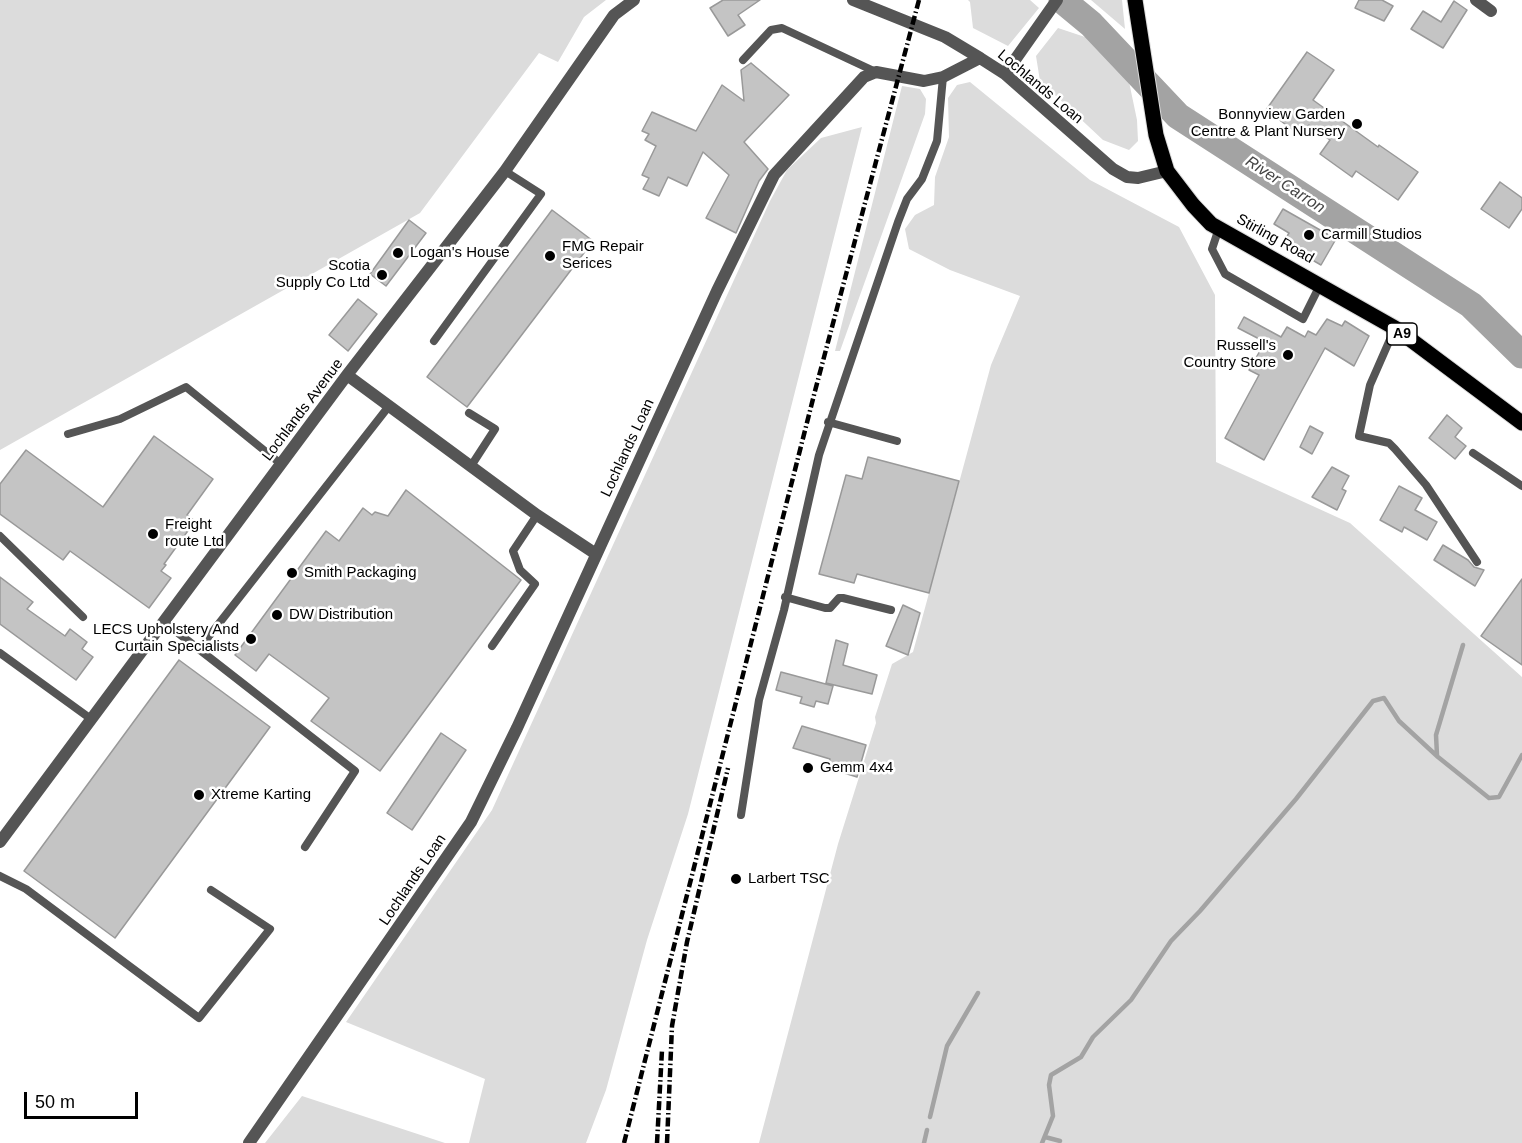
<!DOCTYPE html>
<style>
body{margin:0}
#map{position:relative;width:1522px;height:1143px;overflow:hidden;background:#fff;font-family:Helvetica,sans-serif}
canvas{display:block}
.scale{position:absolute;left:24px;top:1092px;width:114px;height:27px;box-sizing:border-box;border:3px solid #000;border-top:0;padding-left:8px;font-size:18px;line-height:21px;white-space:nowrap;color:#000;-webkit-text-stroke:4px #fff;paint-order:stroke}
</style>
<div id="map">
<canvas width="1522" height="1143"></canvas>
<div class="scale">50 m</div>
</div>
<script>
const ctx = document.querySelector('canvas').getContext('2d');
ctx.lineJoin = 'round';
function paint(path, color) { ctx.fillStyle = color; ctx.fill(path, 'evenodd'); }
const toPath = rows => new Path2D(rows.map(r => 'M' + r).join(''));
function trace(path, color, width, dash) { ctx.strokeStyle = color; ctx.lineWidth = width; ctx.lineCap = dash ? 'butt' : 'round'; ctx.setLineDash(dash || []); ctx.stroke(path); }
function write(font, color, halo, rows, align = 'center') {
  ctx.font = font + ' Helvetica,sans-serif'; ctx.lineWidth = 5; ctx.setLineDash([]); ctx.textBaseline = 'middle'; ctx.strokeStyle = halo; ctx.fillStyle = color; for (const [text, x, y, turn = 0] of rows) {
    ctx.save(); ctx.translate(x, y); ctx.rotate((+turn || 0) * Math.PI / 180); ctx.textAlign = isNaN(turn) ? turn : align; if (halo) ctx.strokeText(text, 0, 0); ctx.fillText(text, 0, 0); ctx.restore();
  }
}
paint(toPath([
 [0,0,606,0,584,17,558,62,539,53,420,213,0,450],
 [968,0,1030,0,1039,8,1008,46,973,28,970,2],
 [1091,0,1122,0,1125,29],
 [1058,28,1091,39,1128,77,1137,120,1138,141,1129,150,1103,140,1040,81,1036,56],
 [970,82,1090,180,1179,227,1215,295,1216,462,1350,523,1522,677,1522,1143,759,1143,838,844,876,723,875,717,892,664,913,652,991,365,1020,296,950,270,909,249,905,229,915,215,934,205,935,177,949,137,948,98,957,85],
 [902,86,920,89,926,99,925,114,840,351,835,351],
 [862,127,688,814,647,940,606,1090,586,1143,469,1143,485,1079,346,1022,492,810,770,201,787,170,821,138],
 [302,1096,445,1143,265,1143]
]), '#dcdcdc');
trace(toPath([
 [1437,755,1436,735,1463,645],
 [930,1117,947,1046,978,993],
 [1045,1137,1060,1141],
 [924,1143,927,1130],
 [1042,1143,1053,1116,1049,1085,1051,1075,1081,1057,1093,1037,1131,1000,1171,941,1200,911,1296,799,1373,701,1384,698,1399,721,1438,757,1489,798,1499,797,1522,755]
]), '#a3a3a3', 4.5);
trace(toPath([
 [1062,0,1091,24,1178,116,1471,305,1522,355]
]), '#a3a3a3', 27);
const building = toPath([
 [723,0,760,0,738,15,745,25,728,36,710,8,723,0],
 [1359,0,1382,0,1393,6,1384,21,1355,8,1359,0],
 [1454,1,1467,10,1443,48,1411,29,1423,11,1441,22,1454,1],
 [1307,52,1334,70,1313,100,1378,147,1379,145,1418,172,1398,200,1356,171,1352,177,1320,154,1330,140,1309,125,1301,136,1266,110,1307,52],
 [751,63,789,95,744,142,768,169,759,181,736,233,706,218,729,175,703,152,687,186,668,177,659,196,643,189,649,178,642,175,656,146,645,140,649,134,642,131,652,112,696,131,722,85,744,101,741,70,751,63],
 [1500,182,1522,198,1522,209,1509,228,1481,209,1500,182],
 [1283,209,1336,239,1321,265,1283,243,1289,233,1274,224,1283,209],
 [552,210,593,241,467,407,427,377,552,210],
 [409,220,426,233,386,286,370,274,409,220],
 [358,299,377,314,348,351,329,335,358,299],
 [1244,317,1281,337,1287,327,1305,337,1308,331,1316,335,1327,319,1342,326,1345,321,1369,336,1354,366,1325,348,1264,460,1225,438,1259,375,1249,370,1265,342,1238,328,1244,317],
 [1447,415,1462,428,1455,437,1466,446,1455,459,1429,438,1447,415],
 [1310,426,1323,433,1312,454,1300,447,1310,426],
 [154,436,213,479,187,515,195,521,164,564,166,565,161,571,171,578,149,608,70,551,63,560,0,514,0,484,26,450,103,507,154,436],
 [868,457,959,481,929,593,857,574,854,583,819,574,846,475,862,479,868,457],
 [1332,467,1349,476,1342,489,1346,491,1337,510,1312,497,1332,467],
 [1399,486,1422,498,1415,510,1437,522,1427,540,1404,527,1402,532,1380,520,1399,486],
 [406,490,521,580,380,771,311,721,329,698,269,654,256,671,235,655,326,531,339,541,363,508,372,515,375,512,388,516,406,490],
 [1443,545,1468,560,1474,567,1484,570,1475,586,1434,560,1443,545],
 [0,577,33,602,27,609,65,636,70,629,87,642,82,649,93,657,76,680,0,624,0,577],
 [1522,579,1522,665,1481,636,1522,579],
 [903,605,920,613,908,655,886,646,903,605],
 [836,640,848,644,843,665,877,675,872,694,826,683,836,640],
 [179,660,270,727,115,938,24,871,179,660],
 [781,672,833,686,828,704,816,701,814,707,800,703,802,697,776,690,781,672],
 [802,726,866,745,857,777,828,768,830,759,793,748,802,726],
 [441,733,466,750,412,830,387,813,441,733]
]);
paint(building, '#c4c4c4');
trace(building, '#999', 1.5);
const primary = toPath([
 [1135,0,1156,135,1167,171,1193,205,1211,224,1395,328,1522,423]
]);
trace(primary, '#dbdbdb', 17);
trace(toPath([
 [743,60,771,30,782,28,876,72],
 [1219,228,1212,249,1225,274,1303,319,1320,285],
 [1395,328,1370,385,1359,436,1389,443,1395,449,1426,485,1477,562],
 [434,341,541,194,505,171],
 [469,413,495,429,471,466],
 [828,422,897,441],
 [68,434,120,419,186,387,281,464],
 [1473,453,1522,486],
 [0,536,83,617],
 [785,597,825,608,830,608,839,598,843,598,891,610],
 [164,622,355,771,305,847],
 [492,646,535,584,520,570,513,551,537,515],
 [199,649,389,406],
 [0,653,91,719],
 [741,815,759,700,784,610,819,455,898,222,907,199,922,179,937,141,943,77],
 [0,876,26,889,199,1018,270,929,211,890]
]), '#555', 8);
trace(toPath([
 [853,0,945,37,980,58,1005,74,1113,169,1127,177,1138,178,1167,171],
 [1476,0,1491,11],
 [1005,74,1057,0],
 [347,375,537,515,596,554],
 [0,842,347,375,505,171,614,15,634,0],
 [249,1143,471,822,517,728,717,291,774,175,864,77,876,72,924,81,943,77,980,58]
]), '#555', 12);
trace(primary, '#000', 15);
trace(toPath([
 [624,1143,815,391,919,0],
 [657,1143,662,1050],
 [667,1143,672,1026,687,942,728,768]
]), '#000', 4.5, [9, 3, 1.5, 3]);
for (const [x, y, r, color] of [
 [1357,124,6,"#000"],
 [1309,235,6,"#000"],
 [398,253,6,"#000"],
 [550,256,6,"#000"],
 [382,275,6,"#000"],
 [1288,355,6,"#000"],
 [153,534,6,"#000"],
 [292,573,6,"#000"],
 [277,615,6,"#000"],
 [251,639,6,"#000"],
 [808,768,6,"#000"],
 [199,795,6,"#000"],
 [736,879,6,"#000"]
]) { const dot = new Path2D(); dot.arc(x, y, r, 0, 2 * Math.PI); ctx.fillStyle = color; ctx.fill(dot); trace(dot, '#fff', 2); }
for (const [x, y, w] of [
 [1402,334,30]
]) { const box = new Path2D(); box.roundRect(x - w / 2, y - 11, w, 22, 4.5); ctx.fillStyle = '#fff'; ctx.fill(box); trace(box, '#000', 1.5); }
write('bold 14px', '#000', null, [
 ["A9",1402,334]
]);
write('15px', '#000', '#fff', [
 ["Lochlands Loan",1040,87,40],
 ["Stirling Road",1275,239,29],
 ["Lochlands Avenue",303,410,-53],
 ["Lochlands Loan",628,448,-65],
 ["Lochlands Loan",413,880,-56]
]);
write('15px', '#000', '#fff', [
 ["Bonnyview Garden",1345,115,"right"],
 ["Centre & Plant Nursery",1345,132,"right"],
 ["Carmill Studios",1321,235],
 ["FMG Repair",562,247],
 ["Serices",562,264],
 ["Logan's House",410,253],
 ["Scotia",370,266,"right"],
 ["Supply Co Ltd",370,283,"right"],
 ["Russell's",1276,346,"right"],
 ["Country Store",1276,363,"right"],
 ["Freight",165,525],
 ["route Ltd",165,542],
 ["Smith Packaging",304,573],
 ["DW Distribution",289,615],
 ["LECS Upholstery And",239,630,"right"],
 ["Curtain Specialists",239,647,"right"],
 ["Gemm 4x4",820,768],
 ["Xtreme Karting",211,795],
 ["Larbert TSC",748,879]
], 'left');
write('italic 16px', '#444', '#fff', [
 ["River Carron",1285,185,33]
]);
</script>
